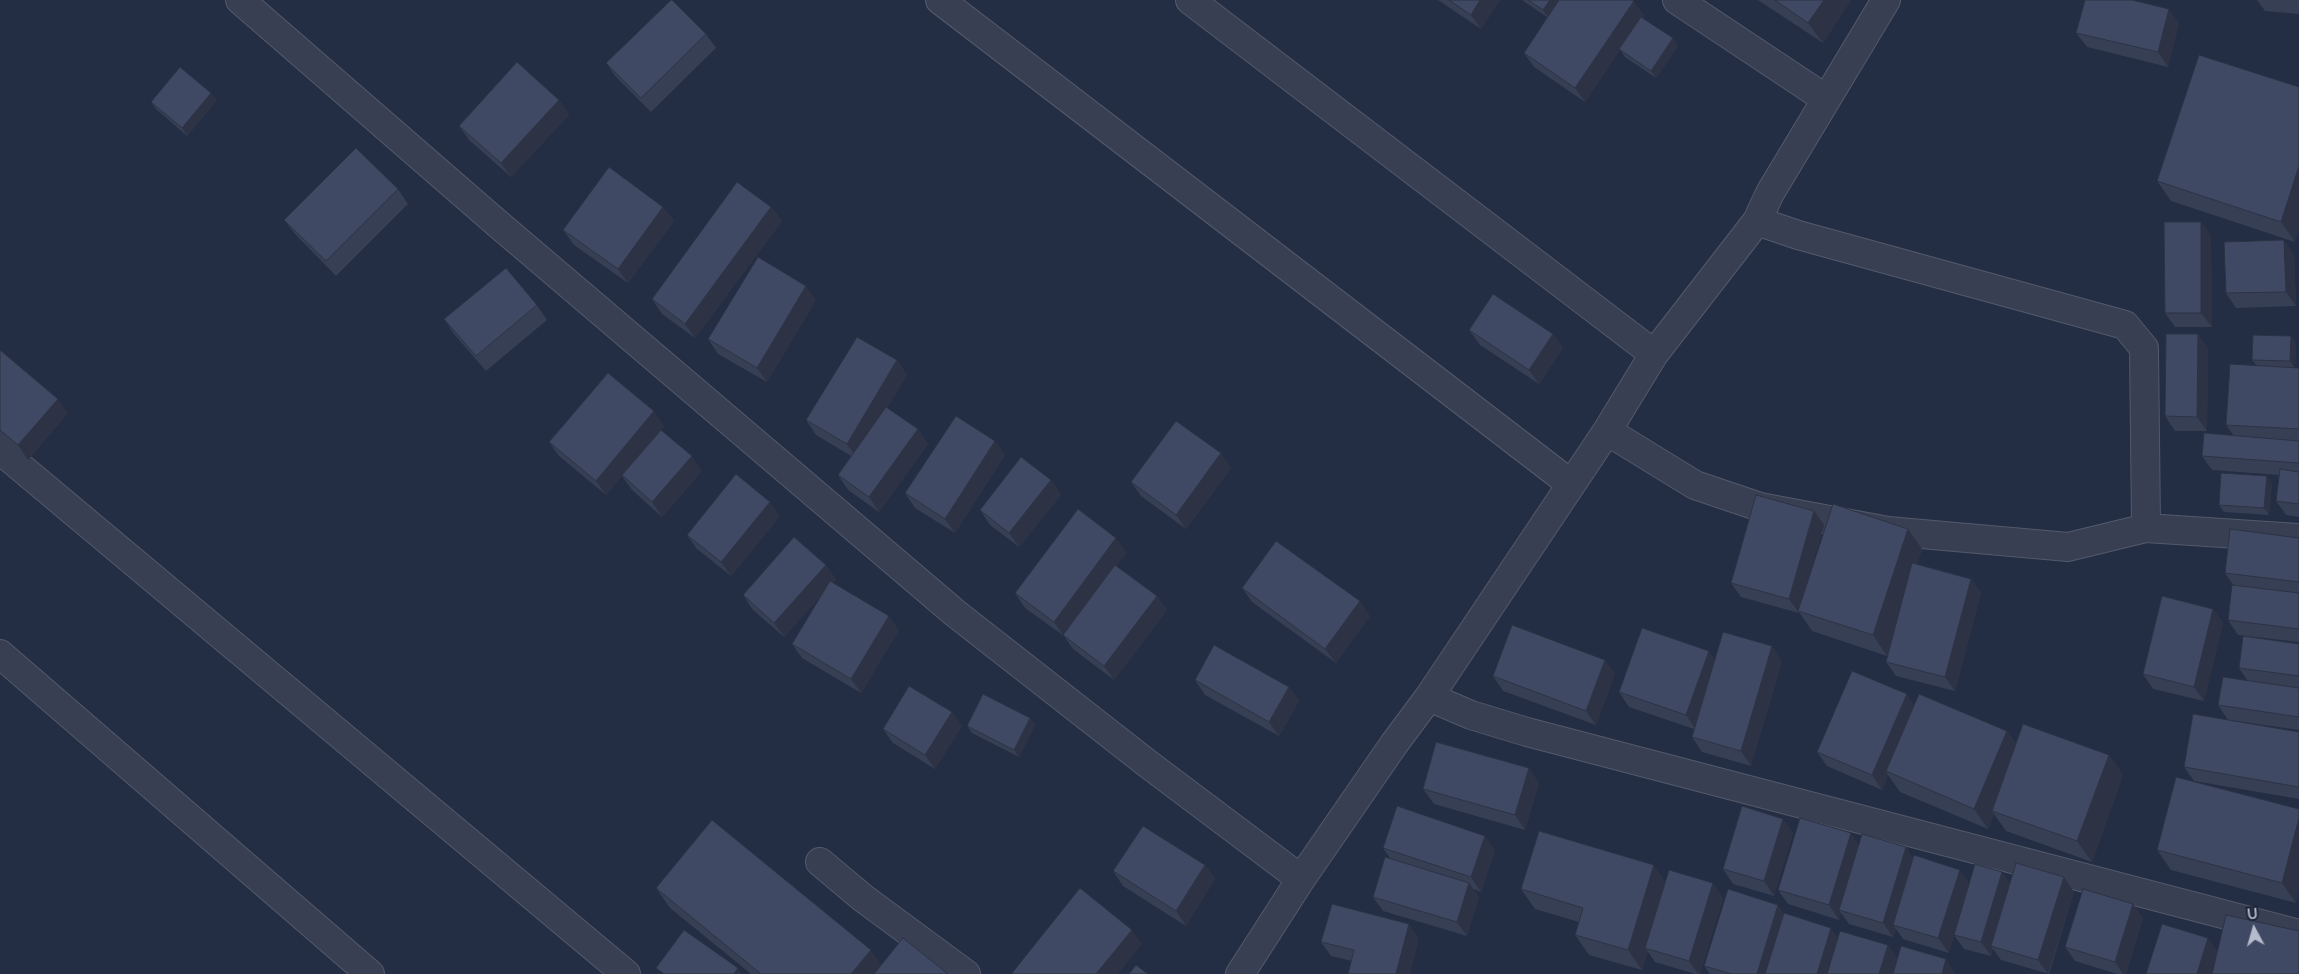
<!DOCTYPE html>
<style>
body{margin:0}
#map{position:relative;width:2299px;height:974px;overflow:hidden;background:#232d43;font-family:Raleway,sans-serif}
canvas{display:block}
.north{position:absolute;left:2229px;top:904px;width:50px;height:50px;-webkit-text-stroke:4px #1c2437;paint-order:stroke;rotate:354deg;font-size:14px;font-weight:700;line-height:20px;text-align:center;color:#b5bbcc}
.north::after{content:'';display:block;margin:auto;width:18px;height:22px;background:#b5bbcc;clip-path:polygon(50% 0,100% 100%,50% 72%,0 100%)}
</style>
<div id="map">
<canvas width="2299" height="974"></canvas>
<div class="north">U</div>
</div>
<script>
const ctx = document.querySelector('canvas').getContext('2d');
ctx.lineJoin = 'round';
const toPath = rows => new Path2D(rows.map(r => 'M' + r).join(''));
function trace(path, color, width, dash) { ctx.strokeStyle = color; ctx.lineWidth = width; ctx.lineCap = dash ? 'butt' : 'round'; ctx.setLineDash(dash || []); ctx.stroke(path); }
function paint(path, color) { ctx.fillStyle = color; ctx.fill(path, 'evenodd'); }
const minor = toPath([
 [240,0,498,224,955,613,1148,764,1301,879],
 [940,0,1571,484],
 [1190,0,1654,354],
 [1677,0,1826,99],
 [1757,221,1798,235,2125,325,2144,348,2146,528,2299,538],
 [1607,431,1695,485,1760,507,1888,531,2068,547,2146,528],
 [0,450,626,974],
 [0,654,370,974],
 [1429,697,1471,715,1527,732,2299,934],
 [820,862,863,898,966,974],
 [1240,974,1301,879,1394,744,1429,697,1607,431,1654,354,1757,221,1770,193,1886,0]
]);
trace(minor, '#535a6c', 30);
trace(minor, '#383f52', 28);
paint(toPath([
 [1438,0,1500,0,1481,29],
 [1522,0,1632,0,1644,15,1642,18,1673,38,1678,46,1656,78,1625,57,1620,50,1585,102,1534,67,1524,53,1547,17],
 [1758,0,1851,0,1823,43],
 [2257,0,2299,0,2299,14,2265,11],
 [2179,23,2168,67,2087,47,2076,33],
 [706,34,716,48,651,112,616,77,606,63],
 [2199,55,2295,242,2171,201,2157,181],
 [217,100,187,136,156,109,151,102],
 [559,100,569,115,511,177,469,140,459,126],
 [398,189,408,204,336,276,295,234,284,220],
 [663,207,674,221,628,283,574,245,563,230],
 [771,207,782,221,695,338,662,314,652,299],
 [2201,222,2211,236,2212,327,2175,327,2165,313],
 [2294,254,2296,306,2236,308,2226,293],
 [816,300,767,382,718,354,708,339],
 [537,305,547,320,486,371,454,334,444,319],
 [1469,330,1553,334,1563,348,1539,384,1480,345],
 [2291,336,2296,344,2295,368,2299,368,2299,517,2286,515,2276,501,2279,475,2212,470,2202,456,2234,436,2226,425,2257,366,2252,360],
 [2208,348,2207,431,2175,431,2165,416],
 [0,350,68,413,28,460,0,436],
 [897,360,907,375,887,408,918,429,928,444,879,512,848,490,838,475,851,456,816,435,806,420],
 [664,426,645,448,702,471,662,517,632,490,622,476,606,495,559,456,549,442],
 [995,441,1005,455,955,533,915,508,905,493],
 [1231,468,1186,529,1141,496,1131,482],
 [1051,480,1061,495,1019,547,990,525,980,510],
 [2272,483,2269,515,2224,512,2219,505],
 [780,516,731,576,697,549,687,535],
 [1824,525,1807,583,1922,549,1917,564,1971,579,1981,593,1955,691,1896,676,1886,662,1890,648,1887,656,1812,631,1799,612,1799,613,1741,597,1731,583],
 [2299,538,2299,642,2238,635,2228,620,2233,585,2225,573],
 [1127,553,1116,566,1157,596,1167,610,1114,680,1073,649,1064,636,1025,608,1015,593],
 [826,565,836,580,833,583,899,630,861,693,802,658,792,644,821,596,784,637,753,610,743,595],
 [1242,588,1370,616,1336,663,1252,602],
 [2213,609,2223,623,2204,701,2153,689,2143,674],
 [2299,644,2299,730,2228,720,2218,705,2247,680,2239,668],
 [1605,660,1615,674,1596,725,1503,691,1493,676],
 [1715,660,1782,661,1751,766,1702,752,1692,737,1694,729,1629,707,1619,692],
 [1195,680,1289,687,1299,701,1279,736,1205,695],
 [1914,704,2007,731,2016,744,2109,755,2123,775,2092,862,2006,831,1994,814,1988,829,1900,792,1888,775,1882,790,1827,766,1817,752],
 [952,712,962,726,935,769,893,743,883,729],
 [1030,718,1035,725,1019,757,972,733,967,726],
 [2299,732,2299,799,2194,781,2184,767],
 [1539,783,1525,830,1434,804,1423,789],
 [2299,809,2296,903,2171,870,2157,850],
 [1783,819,1793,833,1774,896,1733,884,1723,869],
 [1859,845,1913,857,1970,883,2010,883,2074,892,2049,974,2001,960,1993,949,1991,956,1964,949,1954,935,1949,953,1903,939,1896,929,1893,937,1849,924,1841,913,1839,920,1788,904,1778,890],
 [1383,848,1495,850,1481,892,1473,889,1479,897,1467,936,1383,911,1373,897,1390,858],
 [1205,865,1215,879,1186,926,1123,886,1113,871],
 [1665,882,1723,898,1700,974,1695,974,1655,962,1648,952,1642,970,1589,955,1575,935,1579,922,1535,909,1521,889],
 [656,888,881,965,948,974,751,974,670,908],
 [2133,904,2143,918,2126,974,2117,974,2075,961,2065,947],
 [1785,914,1838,938,1888,945,1897,959,1956,974,1710,974,1704,966],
 [1419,939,1352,961,1331,956,1321,942]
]), '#373f55');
paint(toPath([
 [1480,0,1500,0,1481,29,1471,15],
 [1550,0,1560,0,1548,18,1543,10],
 [1824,0,1851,0,1823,43,1808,23],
 [1634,1,1644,15,1585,102,1575,88],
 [2169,9,2179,23,2168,67,2158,52],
 [1673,38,1678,46,1656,78,1651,71],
 [211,93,217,100,187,136,182,128],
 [559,100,569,115,511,177,501,163],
 [2299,166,2299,229,2295,242,2281,222],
 [663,207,674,221,628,283,618,269],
 [771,207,782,221,695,338,685,324],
 [2201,222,2211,236,2212,327,2201,313],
 [2284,240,2294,254,2296,306,2286,292],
 [806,286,816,300,767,382,757,368],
 [1553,334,1563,348,1539,384,1529,370],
 [2198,334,2208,348,2207,431,2197,417],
 [2291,336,2296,344,2295,369,2290,361],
 [897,360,907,375,857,459,847,444],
 [58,399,68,413,28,460,18,445],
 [654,411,664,426,606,495,596,481],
 [918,429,928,444,879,512,869,497],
 [995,441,1005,455,955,533,945,519],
 [1221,453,1231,468,1186,529,1176,515],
 [692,456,702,471,662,517,652,502],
 [2267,476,2272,483,2269,515,2264,508],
 [1051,480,1061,495,1019,547,1009,533],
 [770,502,780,516,731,576,721,562],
 [1814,511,1824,525,1799,613,1789,599],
 [1908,529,1922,549,1887,656,1873,635],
 [1116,538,1127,553,1064,636,1054,622],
 [826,565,836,580,784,637,774,623],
 [1971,579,1981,593,1955,691,1945,677],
 [1157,596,1167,610,1114,680,1104,666],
 [1360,601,1370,616,1336,663,1325,649],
 [2213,609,2223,623,2204,701,2194,687],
 [889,616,899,630,861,693,851,679],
 [1772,646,1782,661,1751,766,1741,751],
 [1709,651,1719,665,1696,730,1686,715],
 [1605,660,1615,674,1596,725,1586,711],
 [1289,687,1299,701,1279,736,1269,722],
 [1907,694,1917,709,1886,771,1888,775,1882,790,1872,775],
 [952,712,962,726,935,769,925,755],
 [1030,718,1035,725,1019,757,1014,750],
 [2007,731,2021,752,1992,811,1994,814,1988,829,1974,809],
 [2109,755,2123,775,2092,862,2077,841],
 [1529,768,1539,783,1525,830,1515,815],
 [2299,818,2299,892,2296,903,2282,883],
 [1783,819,1793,833,1774,896,1764,881],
 [1851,833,1861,848,1839,910,1841,913,1839,920,1829,905],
 [1485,836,1495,850,1481,892,1471,877],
 [1906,847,1916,862,1893,925,1896,929,1893,937,1883,923],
 [1205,865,1215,879,1186,926,1176,911],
 [1654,865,1668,886,1645,948,1648,952,1642,970,1628,950],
 [1960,870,1970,884,1949,953,1938,938],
 [2002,872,2012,886,1991,946,1993,949,1991,956,1981,942],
 [2064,877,2074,892,2048,974,2038,960],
 [1469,883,1479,897,1467,936,1457,922],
 [1713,883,1723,898,1700,974,1698,974,1689,961],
 [2133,904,2143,918,2126,974,2123,974,2115,962],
 [1778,905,1788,919,1771,974,1757,974],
 [1409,924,1419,939,1410,974,1396,974],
 [1831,928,1841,942,1831,974,1817,974],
 [1132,930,1142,944,1118,974,1096,974],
 [2208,938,2218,952,2211,974,2197,974],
 [1888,945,1898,959,1893,974,1879,974],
 [871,950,885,970,882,974,851,974],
 [1946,959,1956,974,1942,974],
 [738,968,742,974,734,974]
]), '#2d3345');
const building = toPath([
 [671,0,672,0,706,34,641,98,606,63,671,0],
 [1449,0,1480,0,1471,15,1449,0],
 [1528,0,1550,0,1543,10,1528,0],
 [1559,0,1632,0,1634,1,1575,88,1524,53,1559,0],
 [1775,0,1824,0,1808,23,1775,0],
 [2085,0,2132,0,2169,9,2158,52,2076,33,2085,0],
 [1641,17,1673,38,1651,71,1619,49,1641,17],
 [2199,55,2299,87,2299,166,2281,222,2157,181,2199,55],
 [517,62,559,100,501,163,459,126,517,62],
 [180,67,211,93,182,128,151,102,180,67],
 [356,148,398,189,326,261,284,220,356,148],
 [609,167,663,207,618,269,563,230,609,167],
 [737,182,771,207,685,324,652,299,737,182],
 [2164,222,2201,222,2201,313,2165,313,2164,222],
 [2284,240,2286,292,2226,293,2224,242,2284,240],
 [758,257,806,286,757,368,708,339,758,257],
 [506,268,537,305,476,356,444,319,506,268],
 [1493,294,1553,334,1529,370,1469,330,1493,294],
 [2166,334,2198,334,2197,417,2165,416,2166,334],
 [2253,335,2291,336,2290,361,2252,360,2253,335],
 [857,337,897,360,847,444,806,420,857,337],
 [0,350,58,399,18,445,0,430,0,350],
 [2230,364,2299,368,2299,429,2226,425,2230,364],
 [608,373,654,411,596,481,549,442,608,373],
 [886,407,918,429,869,497,838,475,886,407],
 [956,416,995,441,945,519,905,493,956,416],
 [1176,421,1221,453,1176,515,1131,482,1176,421],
 [661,430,692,456,652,502,622,475,661,430],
 [2204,433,2299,441,2299,463,2202,456,2204,433],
 [1021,457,1051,480,1009,533,980,510,1021,457],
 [2280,469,2299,472,2299,504,2276,501,2280,469],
 [2221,473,2267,476,2264,508,2219,505,2221,473],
 [736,474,770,502,721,562,687,535,736,474],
 [1756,495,1814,511,1789,599,1731,583,1756,495],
 [1833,504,1908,529,1873,635,1798,611,1833,504],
 [1078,509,1116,538,1054,622,1015,593,1078,509],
 [2230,529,2299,538,2299,582,2225,573,2230,529],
 [794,537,826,565,774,623,743,595,794,537],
 [1276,541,1360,601,1325,649,1242,588,1276,541],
 [1912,563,1971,579,1945,677,1886,662,1912,563],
 [1115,565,1157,596,1104,666,1063,635,1115,565],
 [830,581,889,616,851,679,792,644,830,581],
 [2232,585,2299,593,2299,629,2228,620,2232,585],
 [2162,596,2213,609,2194,687,2143,674,2162,596],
 [1512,625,1605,660,1586,711,1493,676,1512,625],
 [1642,628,1709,651,1686,715,1619,692,1642,628],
 [1723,632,1772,646,1741,751,1692,737,1723,632],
 [2243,636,2299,644,2299,676,2239,668,2243,636],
 [1214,645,1289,687,1269,722,1195,680,1214,645],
 [1852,671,1907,694,1872,775,1817,752,1852,671],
 [2223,677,2299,688,2299,717,2218,705,2223,677],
 [909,686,952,712,925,755,883,729,909,686],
 [983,694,1030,718,1014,750,967,726,983,694],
 [1919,694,2007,731,1974,809,1886,771,1919,694],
 [2193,714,2299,732,2299,787,2184,767,2193,714],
 [2023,724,2109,755,2077,841,1992,811,2023,724],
 [1436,742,1529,768,1515,815,1423,789,1436,742],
 [2176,777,2299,809,2299,818,2282,883,2157,850,2176,777],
 [1397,806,1485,836,1471,877,1383,848,1397,806],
 [1742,806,1783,819,1764,881,1723,869,1742,806],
 [1800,818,1851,833,1829,905,1778,890,1800,818],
 [712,820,871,950,851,974,761,974,656,888,712,820],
 [1143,826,1205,865,1176,911,1113,871,1143,826],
 [1539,831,1654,865,1628,950,1575,935,1583,908,1521,889,1539,831],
 [1862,834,1906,847,1883,923,1839,910,1862,834],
 [1914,855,1960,870,1938,938,1893,925,1914,855],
 [1385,857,1469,883,1457,922,1373,897,1385,857],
 [2016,863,2064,877,2038,960,1991,946,2016,863],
 [1975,864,2002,872,1981,942,1954,935,1975,864],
 [1669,870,1713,883,1689,961,1645,948,1669,870],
 [1080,888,1132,930,1096,974,1013,974,1012,973,1080,888],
 [1728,889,1778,905,1757,974,1732,974,1704,966,1728,889],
 [2083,889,2133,904,2115,962,2065,947,2083,889],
 [1332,904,1409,924,1396,974,1348,974,1354,950,1321,942,1332,904],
 [1784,913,1831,928,1817,974,1765,974,1784,913],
 [2226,915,2299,931,2299,974,2212,974,2226,915],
 [2162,924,2208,938,2197,974,2146,974,2162,924],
 [684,930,738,968,734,974,664,974,656,968,684,930],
 [1840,931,1888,945,1879,974,1827,974,1840,931],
 [903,938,948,974,874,974,903,938],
 [1901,946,1946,959,1942,974,1893,974,1901,946],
 [1136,965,1148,974,1129,974,1136,965]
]);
paint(building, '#404963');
trace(building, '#2d3345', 1);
</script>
